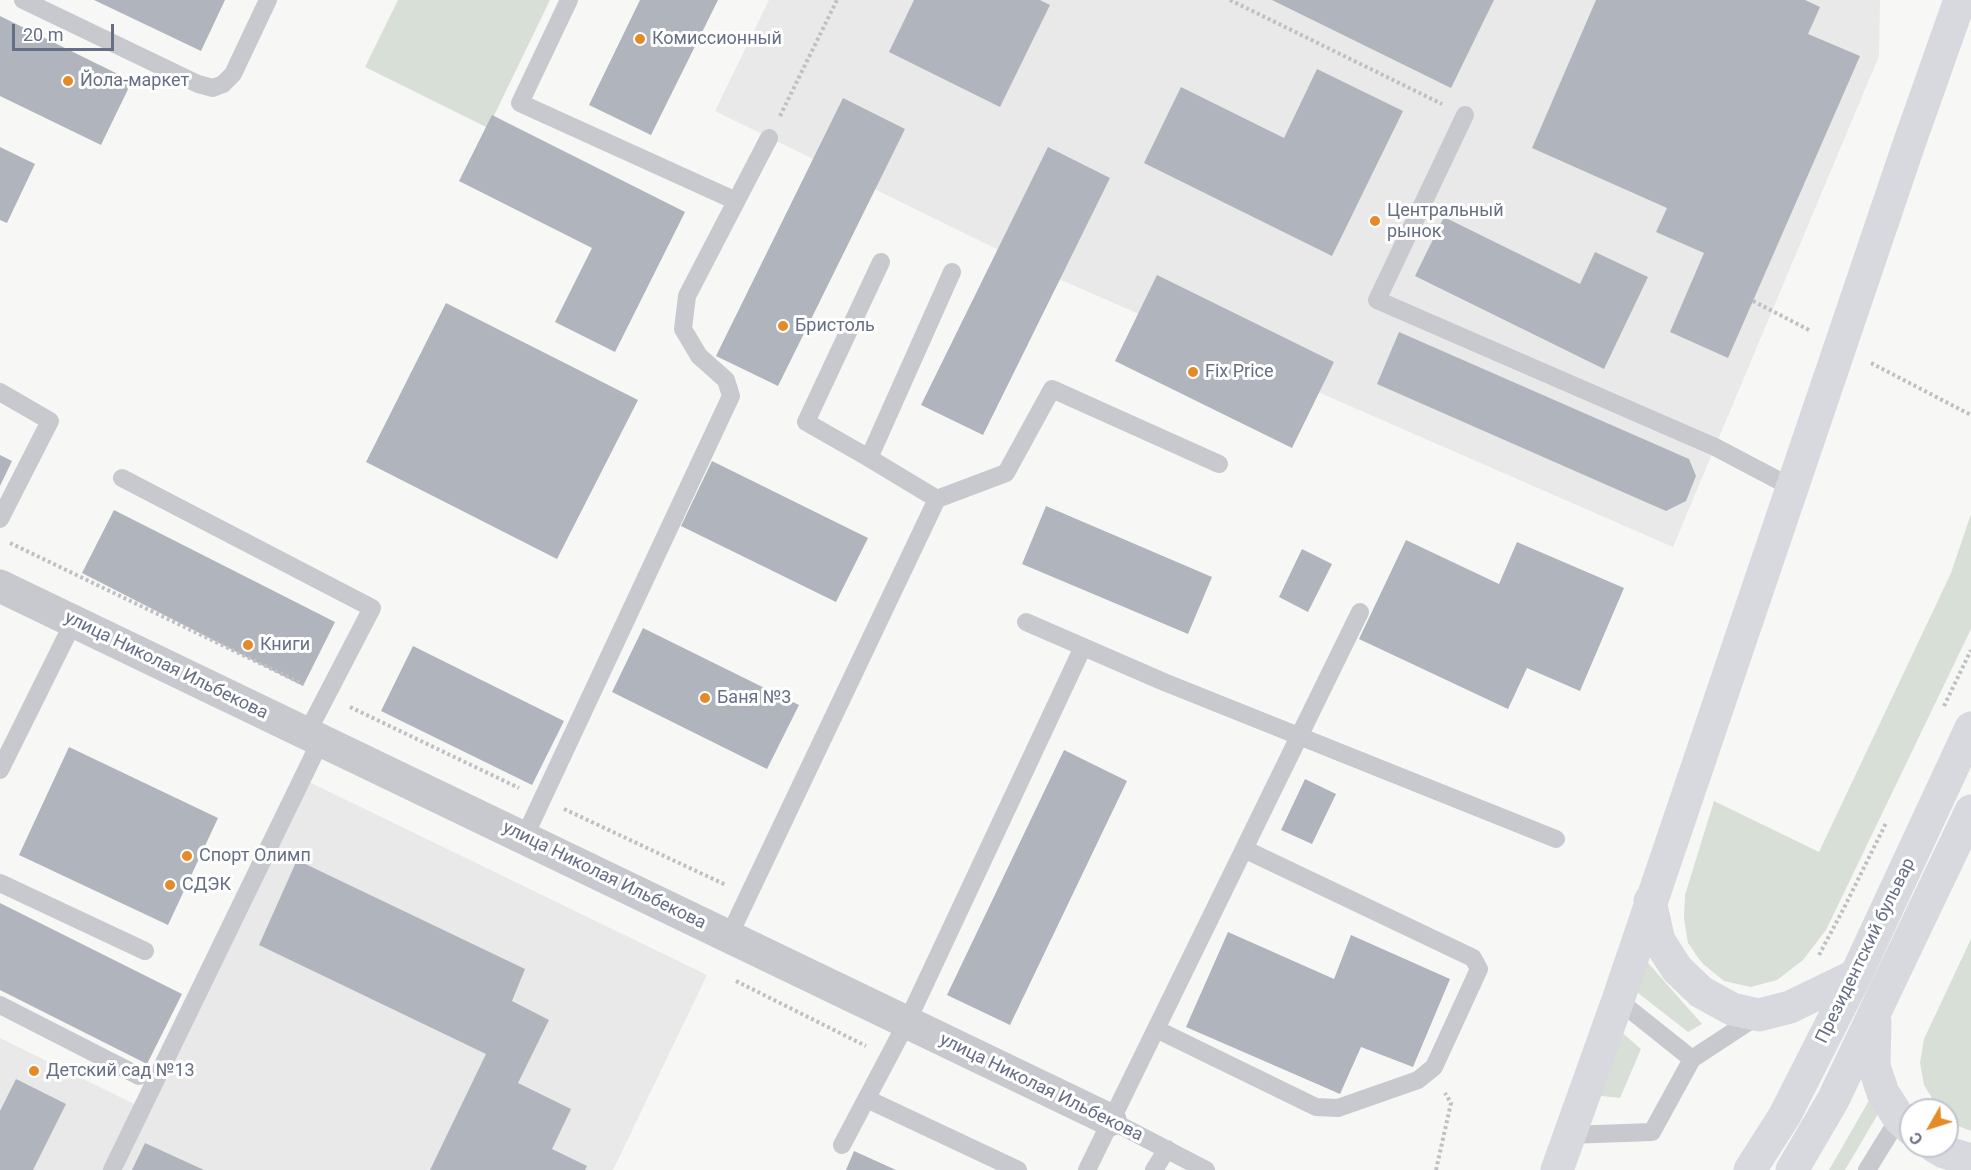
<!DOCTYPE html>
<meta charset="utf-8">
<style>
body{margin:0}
#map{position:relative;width:1971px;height:1170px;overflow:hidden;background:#f7f8f5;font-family:Roboto,sans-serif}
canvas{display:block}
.north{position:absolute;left:1899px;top:1098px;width:60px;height:60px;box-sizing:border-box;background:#fff;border:2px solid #c2c5cf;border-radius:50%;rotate:231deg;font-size:16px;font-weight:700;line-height:24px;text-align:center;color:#676f86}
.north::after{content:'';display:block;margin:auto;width:21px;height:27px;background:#e48b28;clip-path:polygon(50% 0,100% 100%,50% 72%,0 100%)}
.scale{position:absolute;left:12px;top:24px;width:102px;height:27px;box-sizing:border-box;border:3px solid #676f86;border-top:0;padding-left:8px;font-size:18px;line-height:21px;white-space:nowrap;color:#676f86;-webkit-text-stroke:4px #fff;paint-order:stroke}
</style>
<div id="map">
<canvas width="1971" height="1170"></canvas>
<div class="north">С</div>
<div class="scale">20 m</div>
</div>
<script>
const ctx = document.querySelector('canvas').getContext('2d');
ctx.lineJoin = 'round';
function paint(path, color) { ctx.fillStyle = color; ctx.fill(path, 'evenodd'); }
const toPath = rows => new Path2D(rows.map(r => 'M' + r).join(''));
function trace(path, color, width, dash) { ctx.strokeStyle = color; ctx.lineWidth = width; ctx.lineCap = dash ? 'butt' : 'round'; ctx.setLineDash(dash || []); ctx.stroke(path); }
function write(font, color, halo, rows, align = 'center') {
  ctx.font = font + ' Roboto,sans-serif'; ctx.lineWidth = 6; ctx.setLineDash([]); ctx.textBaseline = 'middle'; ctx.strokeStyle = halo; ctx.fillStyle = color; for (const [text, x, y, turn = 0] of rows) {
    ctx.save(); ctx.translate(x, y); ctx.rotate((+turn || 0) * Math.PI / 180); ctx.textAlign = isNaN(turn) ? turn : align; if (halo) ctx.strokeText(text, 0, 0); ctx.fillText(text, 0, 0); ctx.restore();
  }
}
paint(toPath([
 [769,0,1880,0,1879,56,1673,547,1052,276,715,111],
 [305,780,707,975,613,1170,119,1170],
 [0,1038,136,1105,104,1170,0,1170]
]), '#e8e9e8');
paint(toPath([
 [398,0,550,0,488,128,365,67],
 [1971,514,1971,629,1826,930,1803,960,1777,980,1751,987,1724,981,1702,963,1688,943,1684,919,1685,895,1714,801,1819,852,1951,573],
 [1971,939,1971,1131,1956,1125,1947,1116,1947,1110,1941,1110,1937,1106,1924,1085,1920,1063,1924,1039],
 [1642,956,1702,1024,1688,1032,1633,989],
 [1619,1030,1641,1049,1620,1098,1594,1095],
 [1871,1097,1878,1114,1845,1170,1829,1170]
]), '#d7dfd6');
paint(toPath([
 [94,0,225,0,201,51],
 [640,0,718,0,651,135,589,105],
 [914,0,1040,0,1050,5,1000,107,889,52],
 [1272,0,1494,0,1451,88],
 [1596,0,1805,0,1820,7,1808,34,1860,56,1728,358,1670,332,1704,253,1656,232,1667,208,1532,148],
 [0,16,132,81,101,145,0,96],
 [1317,69,1403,111,1332,256,1144,163,1181,87,1284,138],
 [843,98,905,129,778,386,716,356],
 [492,115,685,212,615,352,555,322,592,248,459,181],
 [0,147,35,164,7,223,0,220],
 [1048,147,1110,178,983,435,921,405],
 [1444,217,1580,284,1595,252,1648,277,1604,369,1415,276],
 [1157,275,1334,362,1292,448,1115,361],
 [446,303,638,400,557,559,366,462],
 [1399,332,1689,459,1696,476,1686,501,1666,511,1377,384],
 [0,455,12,461,0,486],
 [712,461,868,538,836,602,681,526],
 [1046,506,1212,577,1188,634,1022,564],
 [114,510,335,622,303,686,82,573],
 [1406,540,1499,584,1517,542,1624,588,1580,691,1527,668,1508,709,1359,639],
 [1302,549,1332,564,1308,612,1279,597],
 [643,628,799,705,767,769,612,692],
 [413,646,564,721,532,785,381,711],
 [69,747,218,818,168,925,19,855],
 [1064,750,1127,781,1010,1025,947,995],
 [1305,779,1336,794,1312,844,1281,830],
 [297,860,525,969,512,1001,549,1020,518,1083,571,1109,552,1149,587,1166,585,1170,430,1170,486,1054,259,945],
 [0,903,182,994,147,1064,0,990],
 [1228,932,1334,979,1351,935,1450,979,1413,1067,1361,1047,1340,1094,1186,1027],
 [16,1079,66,1104,33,1170,0,1170,0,1111],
 [145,1143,204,1170,132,1170],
 [854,1151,896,1170,846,1170]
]), '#b0b4bd');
trace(toPath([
 [1230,0,1442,104],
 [780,116,837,0],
 [1753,301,1811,331],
 [1871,363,1971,415],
 [10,543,303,684],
 [1944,706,1971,650],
 [350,707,519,788],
 [564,809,726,885],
 [1819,955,1844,908,1886,823],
 [736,981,866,1046],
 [1436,1170,1451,1103,1445,1093]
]), '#bfc0c3', 4, [3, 3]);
trace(toPath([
 [23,0,198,84,213,88,223,84,233,74,268,0],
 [569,0,520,103,736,201],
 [1465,115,1377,300,1715,447,1793,488],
 [0,392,50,421,0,519],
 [869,458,806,422,881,262],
 [122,478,372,608,307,733],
 [937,499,869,458,952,272],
 [1026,622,1164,682,1556,839],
 [0,770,74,621],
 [524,838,731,396,726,380,699,356,683,329,687,296,769,138],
 [0,883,145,951],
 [729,936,937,499,1006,473,1052,389,1219,464],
 [1618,1000,1692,1059],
 [0,1005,139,1076],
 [1156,1029,1316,1107,1338,1108,1418,1080,1434,1067,1479,969,1473,958,1244,849],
 [867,1099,1018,1170],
 [1110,1120,1206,1170],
 [1569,1135,1652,1132,1692,1059,1759,1015],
 [842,1145,907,1022,1083,647],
 [112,1170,321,740],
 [1087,1170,1360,612],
 [1154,1170,1167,1149],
 [1867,1170,1899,1118]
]), '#c8c9ce', 18);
trace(toPath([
 [0,586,1110,1120]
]), '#c8c9ce', 33);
trace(toPath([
 [1650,901,1659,941,1677,969,1701,992,1732,1009,1759,1015,1790,1007,1856,975],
 [1875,1022,1874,1066,1883,1093,1899,1118,1911,1129],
 [1934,1146,1944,1152,1971,1160],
 [1557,1170,1618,1000,1909,144,1960,0],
 [1750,1170,1785,1115,1856,975,1971,728],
 [1792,1170,1833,1100,1971,811]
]), '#d8d9df', 33);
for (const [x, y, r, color] of [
 [640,39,6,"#e48b28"],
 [68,81,6,"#e48b28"],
 [1375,221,6,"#e48b28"],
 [783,326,6,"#e48b28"],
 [1193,372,6,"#e48b28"],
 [248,645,6,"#e48b28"],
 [705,698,6,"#e48b28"],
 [187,856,6,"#e48b28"],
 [170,885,6,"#e48b28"],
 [34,1071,6,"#e48b28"]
]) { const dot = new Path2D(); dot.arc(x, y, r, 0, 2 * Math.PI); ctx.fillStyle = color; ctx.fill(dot); trace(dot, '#fff', 2); }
write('18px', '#676f86', '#fff', [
 ["Комиссионный",652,39],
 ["Йола-маркет",80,81],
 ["Центральный",1387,211],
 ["рынок",1387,232],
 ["Бристоль",795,326],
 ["Fix Price",1205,372],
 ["Книги",260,645],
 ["Баня №3",717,698],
 ["Спорт Олимп",199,856],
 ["СДЭК",182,885],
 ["Детский сад №13",46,1071]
], 'left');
write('18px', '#676f86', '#fff', [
 ["улица Николая Ильбекова",166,666,26],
 ["улица Николая Ильбекова",604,876,26],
 ["Президентский бульвар",1866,951,-64],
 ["улица Николая Ильбекова",1041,1088,26]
]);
</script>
